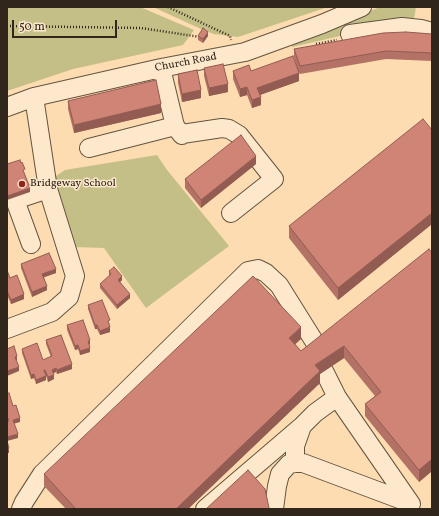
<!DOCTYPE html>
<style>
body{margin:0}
#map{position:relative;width:439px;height:516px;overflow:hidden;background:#fcdcb0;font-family:Vollkorn,serif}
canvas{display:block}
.frame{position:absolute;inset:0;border:8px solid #30261c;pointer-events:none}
.scale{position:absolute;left:12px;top:20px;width:105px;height:18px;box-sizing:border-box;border:2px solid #30261c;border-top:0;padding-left:5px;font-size:12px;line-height:14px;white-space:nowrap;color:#30261c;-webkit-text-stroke:3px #fde8cc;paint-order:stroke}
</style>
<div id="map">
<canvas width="439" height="516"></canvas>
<div class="frame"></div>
<div class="scale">50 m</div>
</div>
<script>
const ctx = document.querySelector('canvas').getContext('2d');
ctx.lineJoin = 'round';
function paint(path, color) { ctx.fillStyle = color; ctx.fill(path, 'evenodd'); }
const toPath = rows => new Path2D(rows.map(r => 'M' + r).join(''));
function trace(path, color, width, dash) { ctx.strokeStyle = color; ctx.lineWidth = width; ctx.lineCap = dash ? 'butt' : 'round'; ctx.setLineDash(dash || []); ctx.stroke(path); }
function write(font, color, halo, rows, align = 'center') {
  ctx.font = font + ' Vollkorn,serif'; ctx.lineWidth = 3; ctx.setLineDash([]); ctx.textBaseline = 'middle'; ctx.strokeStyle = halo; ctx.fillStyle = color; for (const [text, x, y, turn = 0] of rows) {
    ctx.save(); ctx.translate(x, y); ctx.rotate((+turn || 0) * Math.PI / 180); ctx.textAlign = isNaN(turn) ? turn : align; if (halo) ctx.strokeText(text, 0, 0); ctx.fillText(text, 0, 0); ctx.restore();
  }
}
paint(toPath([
 [7,7,140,7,194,30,183,45,73,69,7,91],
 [153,7,328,7,238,37,214,34,201,29],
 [380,7,416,7,414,19,292,47,292,44],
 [157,155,167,170,229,246,146,308,104,248,73,247,53,178,65,170]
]), '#c4bf87');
const minor = toPath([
 [350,34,402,27,421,29,432,32],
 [161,68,175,126,182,135],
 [7,107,34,97,161,68,245,52,322,24,362,7],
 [182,134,222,128,229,129,239,135,274,179,231,213],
 [89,148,175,126],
 [31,244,15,200,48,189],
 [7,329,52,312,69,297,75,276,48,189,34,97],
 [324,371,337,397,411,504],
 [295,463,295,446,302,426,315,413,337,397],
 [21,509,24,502,42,474,248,271,258,269,266,273,279,285,319,349],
 [205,509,302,426],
 [274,509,277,486,280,474,289,464,295,463,303,463,410,503]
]);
trace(minor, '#635441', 20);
trace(toPath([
 [168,7,230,36,231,40],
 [7,26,141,28,200,37],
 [316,44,337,40]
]), '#30261c', 2.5, [1, 2]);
trace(minor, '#fde8cc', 18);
paint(toPath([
 [432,34,432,61,386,59,300,74,299,73,299,81,260,95,261,105,252,108,247,95,240,97,233,79,233,71,251,71,297,68,294,57,294,49],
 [198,36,208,36,203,43,198,40],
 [204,68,228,92,209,96,204,76],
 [178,74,201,98,182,102,178,83],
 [68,101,161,113,74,133,68,109],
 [432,130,432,224,338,300,289,238,289,226],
 [256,164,201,208,185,188,185,179],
 [432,253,432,471,419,482,365,416,365,404,375,396,344,358,320,374,320,383,188,509,66,509,44,486,44,474,301,339,295,344,301,351],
 [21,264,56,273,44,277,47,290,32,297,21,268],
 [109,271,122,280,120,282,130,298,117,309,100,288,100,284,109,276],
 [7,274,24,299,11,304,7,295],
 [88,305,110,324,109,324,110,332,100,335,97,329,95,329,88,309],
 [67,325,90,344,89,345,90,352,80,355,78,349,75,350,67,330],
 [46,340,72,369,57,374,56,372,53,373,54,379,48,382,46,376,46,380,36,384,34,378,31,379,22,353,22,349,43,360,51,357,46,344]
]), '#b37265');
paint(toPath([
 [208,32,208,36,203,43,203,39],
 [299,73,299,81,257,96,257,88],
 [228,84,228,92,209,96,209,88],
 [247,87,247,95,240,97,240,89],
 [201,90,201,98,182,102,182,94],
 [261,97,261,105,252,108,252,100],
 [161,104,161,113,74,133,74,125],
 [256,156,256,164,201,208,201,200],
 [30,188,30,192,7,200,7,196],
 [432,213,432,224,338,300,338,288],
 [56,269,56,273,42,278,42,274],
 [122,276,122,280,118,284,118,280],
 [47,286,47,290,32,297,32,292],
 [24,294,24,299,11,304,11,300],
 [130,294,130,298,117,309,117,305],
 [95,325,97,325,97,329,95,329],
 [110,327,110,332,100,335,100,331],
 [301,327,301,339,289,350,289,338],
 [90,340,90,344,88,345,88,341],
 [78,345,78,349,75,350,75,346],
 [344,346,344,358,320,374,320,383,188,509,176,509,315,365],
 [90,348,90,352,80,355,80,351],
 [17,356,17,360,15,361,15,357],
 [72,364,72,369,57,374,57,370],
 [19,367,19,371,7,376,7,371],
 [56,368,56,372,52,374,52,370],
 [34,374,34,378,31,379,31,375],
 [54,375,54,379,48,382,48,377],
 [46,376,46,380,36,384,36,380],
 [20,418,20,422,13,424,13,420],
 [18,434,18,438,7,441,7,437],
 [9,448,9,453,7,453,7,449],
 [432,459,432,471,419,482,419,470]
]), '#925c53');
const building = toPath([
 [203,28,208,32,203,39,198,36,203,28],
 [406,32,432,34,432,53,386,51,300,66,294,49,383,33,406,32],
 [293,56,299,73,257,88,261,97,252,100,247,87,240,89,233,71,249,65,251,71,293,56],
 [223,64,228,84,209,88,204,68,223,64],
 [197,70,201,90,182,94,178,74,197,70],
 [156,80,161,104,74,125,68,101,156,80],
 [423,119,432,130,432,213,338,288,289,226,423,119],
 [241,135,256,156,201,200,185,179,241,135],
 [20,160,21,163,22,162,25,169,23,170,30,188,7,196,7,164,20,160],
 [429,249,432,253,432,459,419,470,365,404,381,392,344,346,315,365,320,371,176,509,76,509,44,474,253,276,301,327,289,338,301,351,429,249],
 [49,253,56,269,42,274,47,286,32,292,21,264,49,253],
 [114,267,122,276,118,280,130,294,117,305,100,284,111,274,109,271,114,267],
 [8,273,10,278,17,275,24,294,11,300,7,291,7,274,8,273],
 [102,300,110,320,108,321,110,327,100,331,97,325,95,325,88,305,102,300],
 [83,320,90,340,88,341,90,348,80,351,78,345,75,346,67,325,83,320],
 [61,335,72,364,57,370,56,368,52,370,54,375,48,377,45,370,44,370,46,376,36,380,34,374,31,375,22,349,37,343,43,360,47,358,52,356,46,340,61,335],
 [14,346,17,356,15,357,19,367,7,371,7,349,14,346],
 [9,393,13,406,16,405,20,418,13,420,18,434,7,437,7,422,9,421,7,416,7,394,9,393],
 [7,441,9,448,7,449,7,441],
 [248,470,265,489,269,508,269,509,206,509,248,470]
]);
paint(building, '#d08476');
trace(building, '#925c53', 1);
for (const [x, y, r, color] of [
 [22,184,4,"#8f2418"]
]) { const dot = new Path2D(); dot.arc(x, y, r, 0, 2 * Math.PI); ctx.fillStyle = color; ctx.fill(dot); trace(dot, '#fde8cc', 1.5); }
write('11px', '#30261c', '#fde8cc', [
 ["Church Road",186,63,-11]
]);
write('11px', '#30261c', '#fde8cc', [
 ["Bridgeway School",30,184]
], 'left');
</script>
